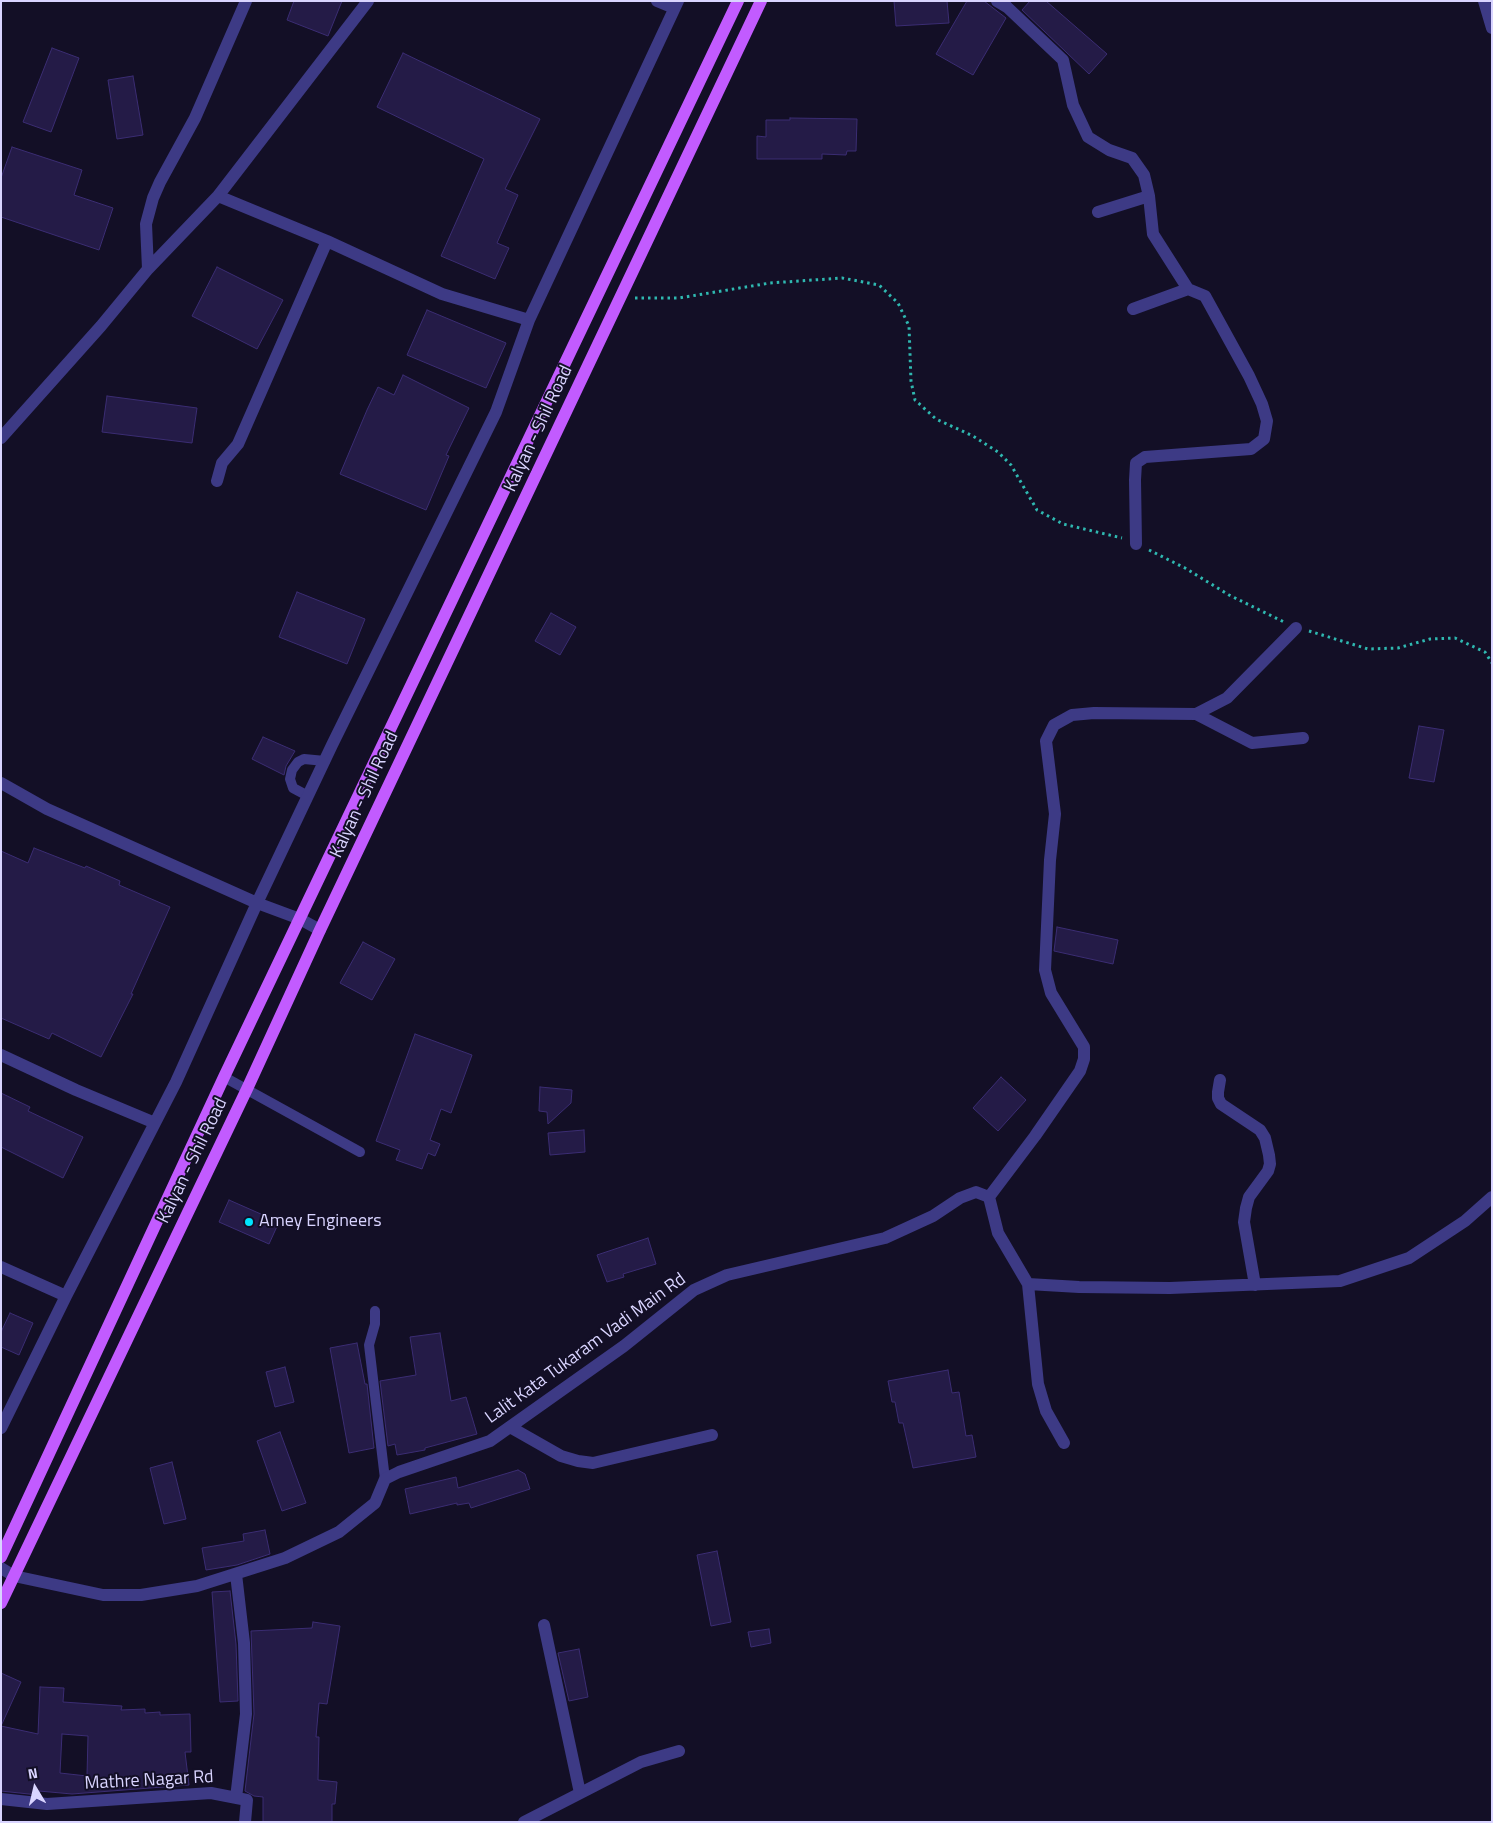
<!DOCTYPE html>
<style>
body{margin:0}
#map{position:relative;width:1493px;height:1823px;overflow:hidden;background:#130f26;font-family:"Titillium Web",sans-serif}
canvas{display:block}
.frame{position:absolute;inset:0;border:2px solid #d9d4ff;pointer-events:none}
.north{position:absolute;left:10px;top:1763px;width:50px;height:50px;-webkit-text-stroke:4px #130f26;paint-order:stroke;rotate:351deg;font-size:14px;font-weight:700;line-height:20px;text-align:center;color:#d9d4ff}
.north::after{content:'';display:block;margin:auto;width:18px;height:22px;background:#d9d4ff;clip-path:polygon(50% 0,100% 100%,50% 72%,0 100%)}
</style>
<div id="map">
<canvas width="1493" height="1823"></canvas>
<div class="frame"></div>
<div class="north">N</div>
</div>
<script>
const ctx = document.querySelector('canvas').getContext('2d');
ctx.lineJoin = 'round';
function paint(path, color) { ctx.fillStyle = color; ctx.fill(path, 'evenodd'); }
const toPath = rows => new Path2D(rows.map(r => 'M' + r).join(''));
function trace(path, color, width, dash) { ctx.strokeStyle = color; ctx.lineWidth = width; ctx.lineCap = dash ? 'butt' : 'round'; ctx.setLineDash(dash || []); ctx.stroke(path); }
function write(font, color, halo, rows, align = 'center') {
  ctx.font = font + ' "Titillium Web",sans-serif'; ctx.lineWidth = 4; ctx.setLineDash([]); ctx.textBaseline = 'middle'; ctx.strokeStyle = halo; ctx.fillStyle = color; for (const [text, x, y, turn = 0] of rows) {
    ctx.save(); ctx.translate(x, y); ctx.rotate((+turn || 0) * Math.PI / 180); ctx.textAlign = isNaN(turn) ? turn : align; if (halo) ctx.strokeText(text, 0, 0); ctx.fillText(text, 0, 0); ctx.restore();
  }
}
const building = toPath([
 [294,1,342,1,328,36,287,20,294,1],
 [894,1,947,1,949,23,896,26,894,1],
 [967,1,984,1,1006,18,973,75,936,54,967,1],
 [1030,1,1046,1,1107,54,1089,74,1022,10,1030,1],
 [52,48,79,58,51,132,23,122,52,48],
 [403,53,540,119,505,189,518,195,497,243,509,248,495,279,441,256,484,159,377,107,403,53],
 [133,76,143,135,117,139,108,80,133,76],
 [790,118,857,119,856,151,847,151,846,155,822,154,822,159,757,159,757,136,766,137,766,120,790,120,790,118],
 [12,147,82,170,74,195,113,208,99,250,1,217,1,178,12,147],
 [217,267,283,300,257,349,192,316,217,267],
 [427,310,506,343,486,388,407,355,427,310],
 [403,375,469,408,446,455,449,456,426,510,340,474,367,410,378,387,394,395,403,375],
 [107,396,197,408,192,443,102,432,107,396],
 [297,592,365,619,347,664,279,637,297,592],
 [551,613,576,627,560,655,535,641,551,613],
 [1419,726,1444,730,1434,782,1409,778,1419,726],
 [263,737,295,751,286,766,284,775,252,759,263,737],
 [34,848,85,868,86,866,120,881,119,885,170,907,131,994,133,994,101,1057,52,1033,49,1039,1,1018,1,851,28,863,34,848],
 [1057,927,1118,940,1113,964,1054,951,1057,927],
 [363,942,395,959,372,1000,340,983,363,942],
 [415,1034,472,1055,451,1113,441,1109,430,1140,440,1144,435,1156,428,1153,422,1169,396,1160,400,1150,376,1141,415,1034],
 [1001,1077,1026,1100,998,1131,973,1108,1001,1077],
 [540,1087,572,1090,571,1103,548,1124,547,1112,539,1111,540,1087],
 [1,1093,30,1107,28,1111,83,1137,63,1178,1,1147,1,1093],
 [584,1130,585,1152,550,1155,548,1133,584,1130],
 [229,1200,279,1222,269,1244,219,1222,229,1200],
 [648,1238,656,1264,623,1274,624,1277,607,1282,597,1255,648,1238],
 [10,1313,33,1323,19,1355,1,1347,1,1332,10,1313],
 [440,1333,451,1401,466,1397,477,1434,425,1448,425,1450,397,1455,395,1444,388,1446,380,1381,416,1375,410,1337,440,1333],
 [357,1343,365,1384,367,1384,374,1448,349,1453,330,1348,357,1343],
 [285,1367,294,1402,275,1407,266,1372,285,1367],
 [948,1370,952,1393,959,1392,966,1436,972,1435,976,1457,913,1468,903,1423,899,1423,895,1402,892,1402,888,1381,948,1370],
 [280,1432,306,1503,282,1511,257,1441,280,1432],
 [172,1462,186,1519,164,1524,150,1468,172,1462],
 [518,1470,525,1474,530,1489,471,1508,469,1503,457,1505,457,1503,410,1514,405,1489,456,1477,458,1488,518,1470],
 [265,1530,270,1554,237,1565,206,1570,202,1548,244,1541,243,1534,265,1530],
 [717,1551,731,1622,711,1626,697,1555,717,1551],
 [230,1591,236,1644,238,1701,220,1702,212,1592,230,1591],
 [313,1622,340,1626,327,1704,319,1703,316,1737,319,1737,318,1780,337,1782,335,1804,332,1804,332,1822,263,1822,263,1797,254,1796,245,1791,254,1714,251,1631,312,1628,313,1622],
 [769,1629,771,1643,751,1647,748,1632,769,1629],
 [579,1649,588,1697,569,1701,558,1653,579,1649],
 [1,1673,21,1682,1,1726,1,1673],
 [40,1687,64,1688,63,1702,122,1706,121,1710,145,1709,145,1713,160,1712,160,1715,190,1714,191,1752,185,1752,189,1785,72,1794,39,1791,38,1795,1,1791,1,1726,38,1734,40,1687],
 [62,1734,88,1736,87,1776,60,1773,62,1734]
]);
paint(building, '#241b47');
trace(building, '#3b2d73', 1);
trace(toPath([
 [635,298,679,298,770,283,842,278,879,285,898,303,909,326,911,381,915,400,936,419,973,436,998,452,1011,465,1037,510,1063,524,1122,538],
 [1149,550,1185,568,1229,595,1284,622],
 [1309,631,1368,649,1398,648,1430,639,1455,638,1485,652,1492,663]
]), '#2fb8b0', 3, [2.5, 4]);
trace(toPath([
 [308,796,293,788,290,779,292,770,298,762,304,759,325,761],
 [224,1077,360,1152],
 [375,1311,375,1324,369,1345,385,1479]
]), '#3d3a85', 10);
trace(toPath([
 [657,1,674,8],
 [997,1,1007,7,1063,60,1073,105,1088,137,1109,150,1132,158,1144,175,1149,196,1153,234,1188,289,1205,296,1249,376,1262,404,1267,421,1264,439,1251,449,1145,457,1136,463,1135,480,1136,544],
 [1484,1,1492,28],
 [218,196,327,241,442,294,529,320],
 [1098,212,1149,196],
 [148,269,146,224,153,198,160,182,195,118,246,1],
 [1133,309,1188,289],
 [1,438,101,326,148,269,218,196,368,1],
 [217,481,222,463,238,444,327,241],
 [1196,714,1252,743,1303,738],
 [1,783,47,809,257,903,300,919,320,930],
 [1,1055,76,1090,155,1123],
 [1220,1080,1218,1092,1218,1098,1221,1104,1260,1130,1265,1138,1269,1155,1270,1164,1268,1171,1249,1197,1246,1208,1244,1222,1255,1285],
 [989,1197,1035,1136,1080,1071,1084,1059,1084,1047,1051,993,1045,970,1050,860,1055,814,1046,741,1054,725,1072,715,1094,713,1196,714,1227,698,1296,628],
 [1,1267,66,1296],
 [1028,1284,1079,1287,1170,1288,1340,1281,1409,1258,1465,1221,1492,1197],
 [510,1427,561,1456,578,1461,593,1463,712,1435],
 [1,1428,66,1296,176,1082,257,903,332,745,496,412,529,320,678,1],
 [1,1568,14,1576,103,1595,141,1595,197,1586,285,1558,339,1532,375,1503,385,1479,399,1472,490,1441,624,1346,694,1290,727,1275,885,1238,933,1216,960,1198,976,1192,989,1197,998,1233,1028,1284,1038,1384,1046,1411,1064,1443],
 [544,1625,580,1793],
 [236,1798,246,1714,244,1643,236,1574],
 [1,1799,47,1804,211,1793,247,1800,245,1822],
 [524,1822,641,1762,679,1751]
]), '#3d3a85', 12);
trace(toPath([
 [1,1557,224,1077,738,1],
 [1,1603,247,1089,320,930,761,1]
]), '#c25bff', 12);
for (const [x, y, r, color] of [
 [249,1222,5,"#00e5ff"]
]) { const dot = new Path2D(); dot.arc(x, y, r, 0, 2 * Math.PI); ctx.fillStyle = color; ctx.fill(dot); trace(dot, '#130f26', 2); }
write('18px', '#d9d4ff', '#130f26', [
 ["Kalyan - Shil Road",539,429,-65],
 ["Kalyan - Shil Road",365,795,-65],
 ["Kalyan - Shil Road",193,1161,-64],
 ["Lalit Kata Tukaram Vadi Main Rd",586,1349,-36],
 ["Mathre Nagar Rd",149,1781,-3]
]);
write('18px', '#d9d4ff', '#130f26', [
 ["Amey Engineers",259,1222]
], 'left');
</script>
